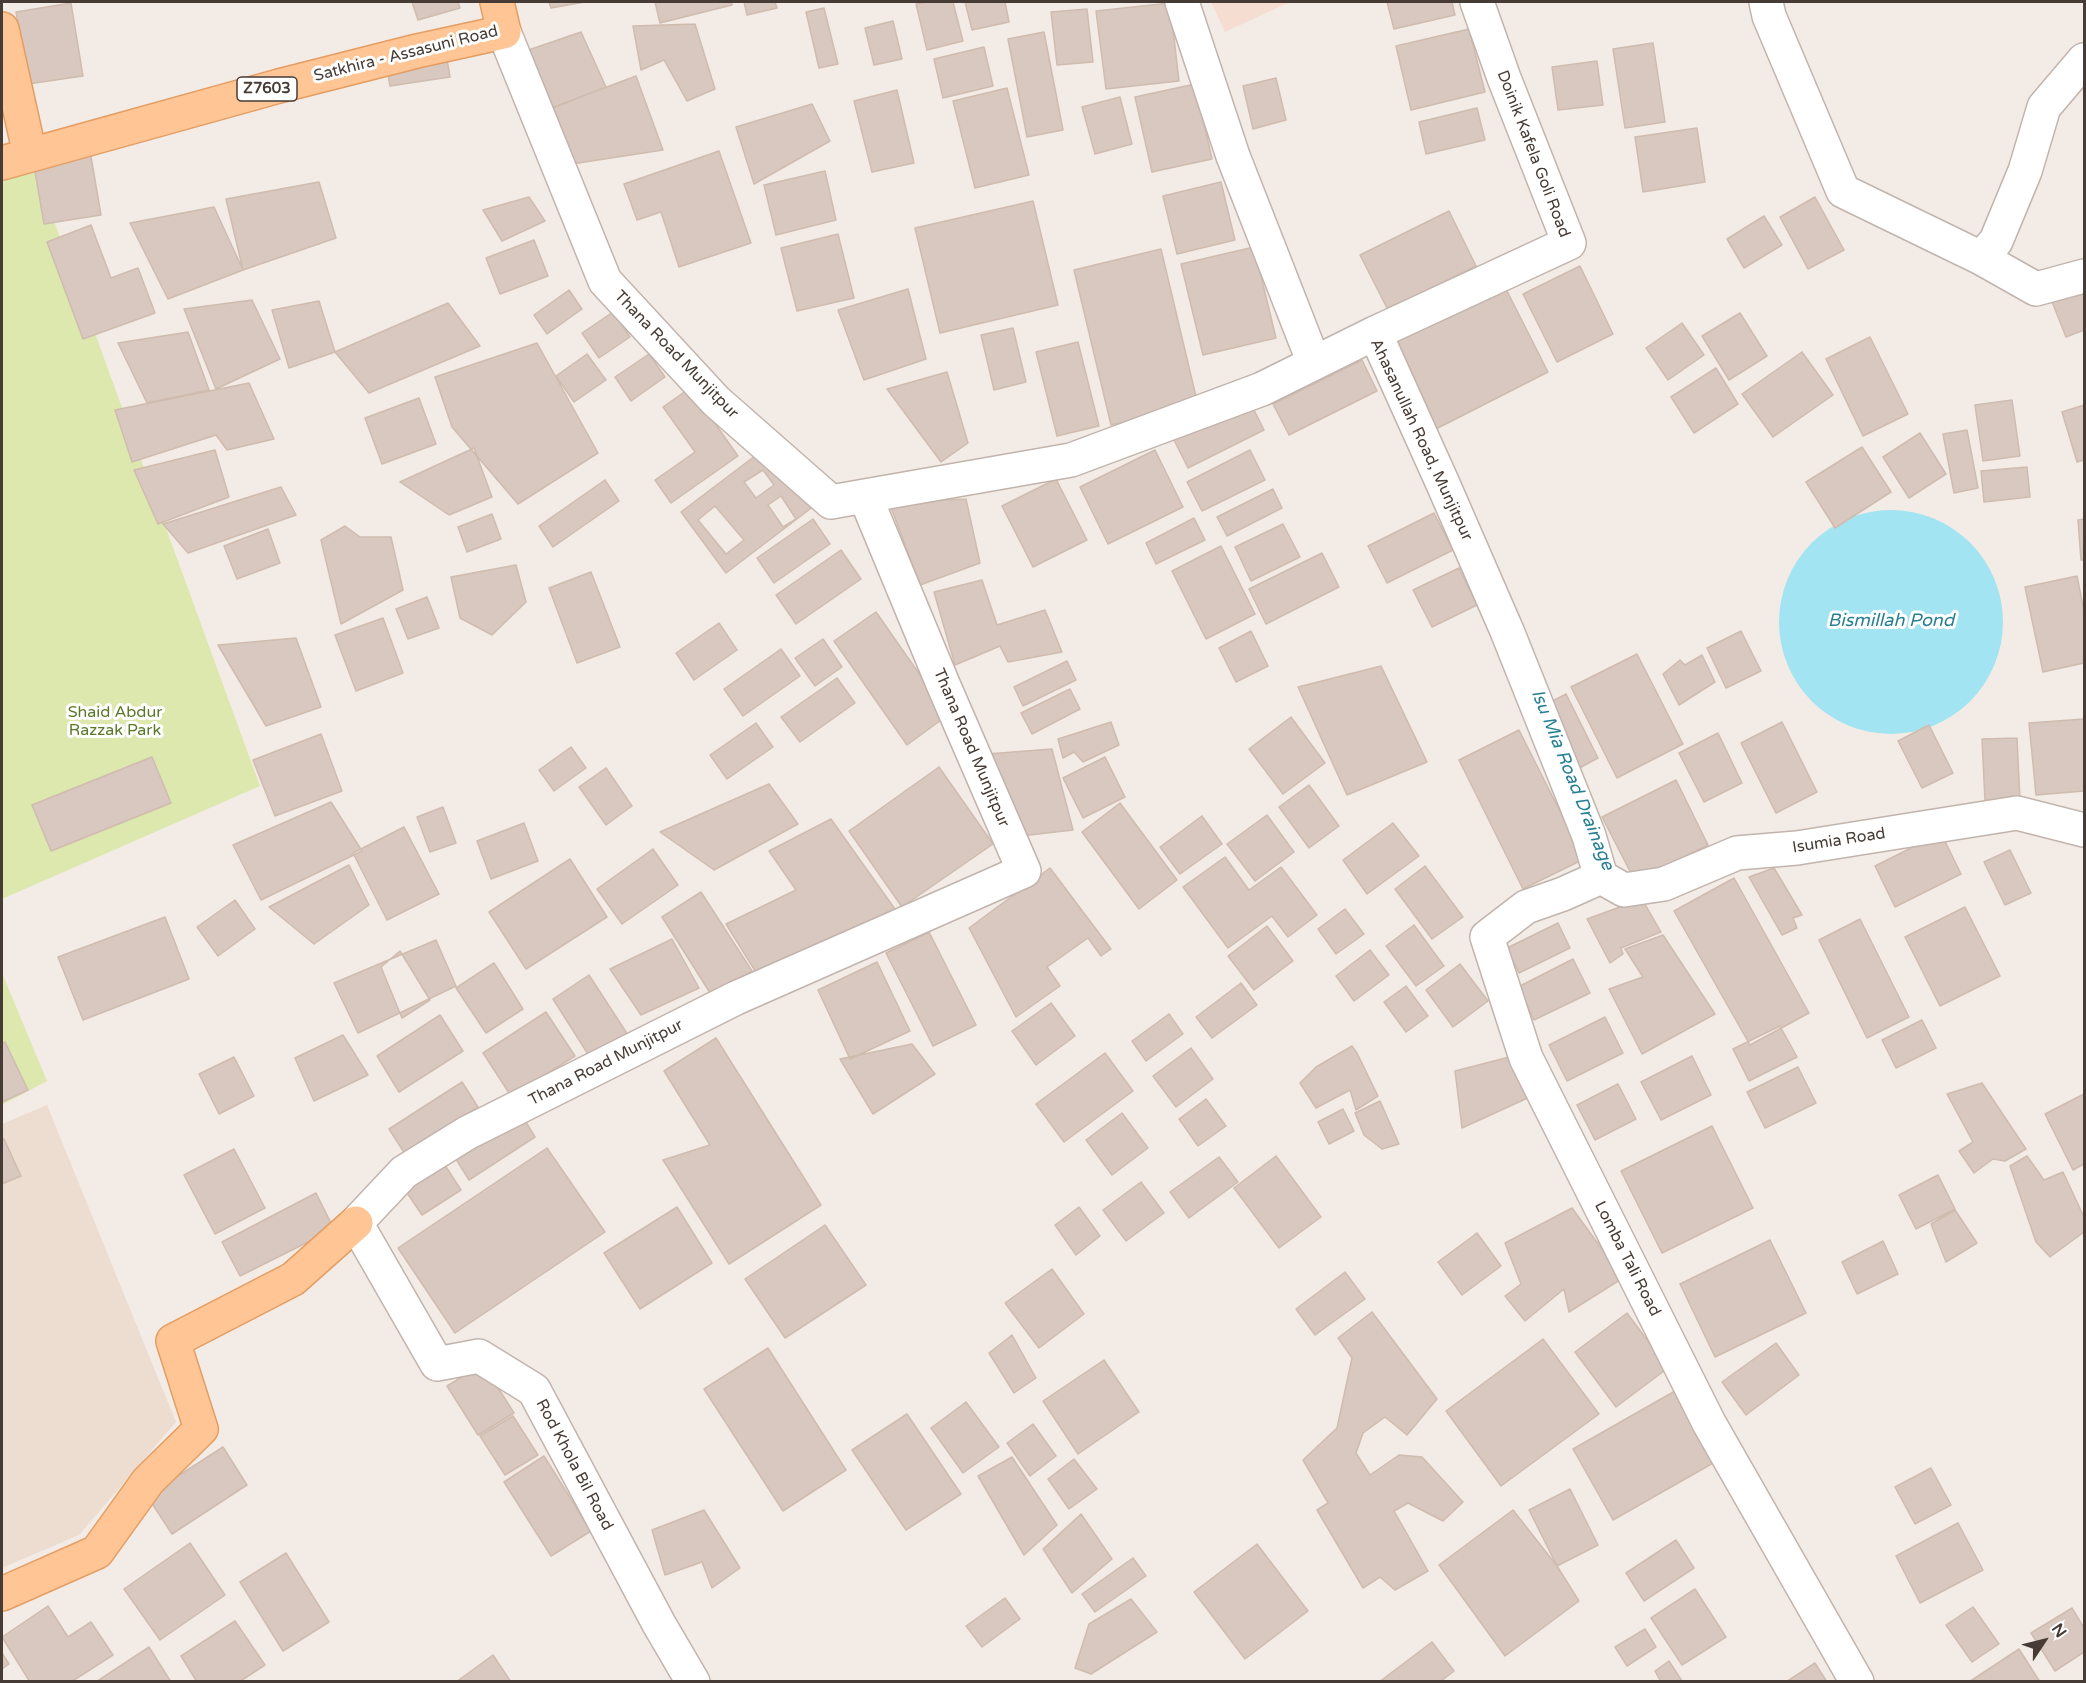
<!DOCTYPE html>
<style>
body{margin:0}
#map{position:relative;width:2086px;height:1683px;overflow:hidden;background:#f3ece6;font-family:"Varela Round",sans-serif}
canvas{display:block}
.frame{position:absolute;inset:0;border:3px solid #463b35;pointer-events:none}
.north{position:absolute;left:2014px;top:1611px;width:60px;height:60px;-webkit-text-stroke:4px #fff;paint-order:stroke;rotate:55deg;font-size:16px;font-weight:700;line-height:24px;text-align:center;color:#463b35}
.north::after{content:'';display:block;margin:auto;width:21px;height:27px;background:#463b35;clip-path:polygon(50% 0,100% 100%,50% 72%,0 100%)}
</style>
<div id="map">
<canvas width="2086" height="1683"></canvas>
<div class="frame"></div>
<div class="north">N</div>
</div>
<script>
const ctx = document.querySelector('canvas').getContext('2d');
ctx.lineJoin = 'round';
function paint(path, color) { ctx.fillStyle = color; ctx.fill(path, 'evenodd'); }
const toPath = rows => new Path2D(rows.map(r => 'M' + r).join(''));
function trace(path, color, width, dash) { ctx.strokeStyle = color; ctx.lineWidth = width; ctx.lineCap = dash ? 'butt' : 'round'; ctx.setLineDash(dash || []); ctx.stroke(path); }
function write(font, color, halo, rows, align = 'center') {
  ctx.font = font + ' "Varela Round",sans-serif'; ctx.lineWidth = 6; ctx.setLineDash([]); ctx.textBaseline = 'middle'; ctx.strokeStyle = halo; ctx.fillStyle = color; for (const [text, x, y, turn = 0] of rows) {
    ctx.save(); ctx.translate(x, y); ctx.rotate((+turn || 0) * Math.PI / 180); ctx.textAlign = isNaN(turn) ? turn : align; if (halo) ctx.strokeText(text, 0, 0); ctx.fillText(text, 0, 0); ctx.restore();
  }
}
paint(toPath([
 [1211,2,1290,2,1225,32]
]), '#f5ddd1');
paint(toPath([
 [47,1105,176,1422,79,1535,2,1568,2,1124]
]), '#edddd0');
paint(toPath([
 [30,155,260,786,2,899,2,164],
 [2,973,47,1081,2,1105]
]), '#dde8af');
paint(toPath([
 '1779 622a112 112 0 1 1 224 0a112 112 0 1 1-224 0Z'
]), '#a2e4f1');
const building = toPath([
 [412,2,458,2,460,8,418,20,412,2],
 [549,2,585,2,551,8,549,2],
 [655,2,731,2,732,5,660,23,655,2],
 [744,2,775,2,777,8,747,15,744,2],
 [927,2,953,2,963,41,927,50,916,4,927,2],
 [965,2,1005,2,1009,22,972,30,965,2],
 [1387,2,1452,2,1455,15,1394,29,1387,2],
 [71,3,83,76,28,84,16,12,71,3],
 [1170,3,1179,81,1106,89,1096,11,1170,3],
 [824,8,838,64,819,68,806,12,824,8],
 [1087,9,1093,62,1057,65,1051,12,1087,9],
 [893,21,902,59,874,65,865,28,893,21],
 [695,24,715,89,687,101,664,60,641,70,633,26,695,24],
 [1469,29,1485,92,1411,110,1396,46,1469,29],
 [581,32,606,87,553,108,514,55,581,32],
 [1044,32,1063,130,1027,137,1008,39,1044,32],
 [1653,43,1665,122,1625,128,1613,49,1653,43],
 [984,47,993,86,943,98,934,59,984,47],
 [446,53,450,77,390,86,386,63,446,53],
 [1597,61,1603,105,1558,110,1552,67,1597,61],
 [636,76,663,150,572,164,538,113,636,76],
 [1276,78,1286,120,1253,129,1243,86,1276,78],
 [1195,84,1212,159,1152,172,1135,97,1195,84],
 [1007,88,1029,175,975,188,953,101,1007,88],
 [897,90,914,163,872,172,854,101,897,90],
 [1120,97,1132,144,1095,154,1082,107,1120,97],
 [812,104,830,141,754,184,736,127,812,104],
 [1477,108,1485,140,1426,154,1419,122,1477,108],
 [1697,128,1705,182,1643,192,1635,137,1697,128],
 [90,151,101,215,44,224,33,160,90,151],
 [719,151,751,243,679,267,661,212,637,220,624,184,719,151],
 [825,171,836,220,776,235,764,185,825,171],
 [319,182,336,238,243,270,226,199,319,182],
 [1221,182,1235,240,1177,254,1163,196,1221,182],
 [529,197,545,221,502,241,483,210,529,197],
 [1815,197,1844,250,1808,269,1780,217,1815,197],
 [1033,201,1058,305,940,333,915,228,1033,201],
 [214,207,243,270,168,299,130,223,214,207],
 [1449,211,1476,266,1388,310,1360,255,1449,211],
 [1764,216,1782,245,1744,268,1727,239,1764,216],
 [91,225,111,278,138,268,155,313,83,339,47,242,91,225],
 [838,234,854,298,797,311,781,248,838,234],
 [534,240,548,276,500,294,486,258,534,240],
 [1254,247,1276,338,1203,355,1181,264,1254,247],
 [1161,249,1198,405,1111,425,1074,270,1161,249],
 [1580,266,1613,334,1557,362,1523,294,1580,266],
 [2084,281,2084,330,2066,337,2049,294,2084,281],
 [1504,285,1548,372,1432,431,1388,343,1504,285],
 [908,289,926,359,864,380,838,310,908,289],
 [569,290,582,309,547,334,534,315,569,290],
 [252,300,280,359,216,389,184,309,252,300],
 [319,301,335,352,289,368,272,310,319,301],
 [448,303,480,346,369,393,335,352,448,303],
 [613,312,630,337,599,358,582,333,613,312],
 [1740,313,1767,356,1729,380,1702,336,1740,313],
 [1682,323,1704,355,1668,380,1646,348,1682,323],
 [1013,328,1026,382,994,390,981,335,1013,328],
 [188,332,209,390,147,403,118,343,188,332],
 [1870,337,1908,414,1863,436,1826,359,1870,337],
 [1078,342,1099,426,1057,436,1036,352,1078,342],
 [537,343,598,453,518,504,452,427,435,377,537,343],
 [1802,352,1833,395,1773,437,1742,394,1802,352],
 [587,354,606,380,574,402,556,376,587,354],
 [649,354,665,377,631,401,615,377,649,354],
 [1362,360,1377,391,1289,435,1273,404,1362,360],
 [1716,368,1738,404,1694,433,1671,397,1716,368],
 [947,372,968,443,941,462,887,389,947,372],
 [249,383,274,439,227,450,216,435,132,462,115,410,249,383],
 [690,388,738,456,671,503,655,480,695,452,663,407,690,388],
 [419,398,436,444,382,464,365,418,419,398],
 [1249,400,1264,430,1188,468,1173,438,1249,400],
 [2012,400,2020,456,1983,461,1975,405,2012,400],
 [2084,405,2084,460,2077,462,2062,412,2084,405],
 [1967,430,1978,488,1954,493,1943,434,1967,430],
 [1920,433,1946,474,1909,498,1883,457,1920,433],
 [768,446,814,506,726,573,681,512,768,446],
 [1862,447,1891,492,1835,528,1806,482,1862,447],
 [474,448,492,497,449,515,400,482,474,448],
 [215,450,229,497,158,524,134,470,215,450],
 [1155,450,1183,507,1108,544,1080,487,1155,450],
 [1250,450,1265,480,1202,511,1187,482,1250,450],
 [2027,467,2030,497,1984,502,1981,471,2027,467],
 [763,470,774,485,756,498,744,482,763,470],
 [1056,479,1087,540,1033,567,1002,506,1056,479],
 [605,480,619,501,553,547,539,526,605,480],
 [281,487,296,515,188,553,163,524,281,487],
 [1273,489,1282,508,1227,536,1217,517,1273,489],
 [781,496,796,519,783,527,768,505,781,496],
 [966,499,980,563,920,585,889,502,966,499],
 [715,506,744,540,726,554,698,520,715,506],
 [1434,513,1453,550,1387,583,1368,546,1434,513],
 [492,514,501,539,467,552,458,527,492,514],
 [1194,518,1205,540,1156,564,1146,543,1194,518],
 [813,519,830,544,774,583,757,558,813,519],
 [2084,519,2084,560,2081,560,2078,520,2084,519],
 [1283,524,1300,557,1251,581,1235,547,1283,524],
 [345,526,360,537,391,537,403,590,341,624,321,540,345,526],
 [268,529,280,563,237,579,224,546,268,529],
 [1221,546,1255,614,1206,639,1172,571,1221,546],
 [841,550,861,579,796,624,776,595,841,550],
 [1322,553,1339,587,1266,624,1249,589,1322,553],
 [516,565,526,602,492,635,460,618,451,577,516,565],
 [1459,568,1477,605,1432,627,1413,590,1459,568],
 [591,572,620,647,577,663,549,588,591,572],
 [2077,576,2084,611,2084,663,2043,672,2025,587,2077,576],
 [982,580,997,625,1045,610,1062,652,1008,662,1000,646,955,665,934,592,982,580],
 [427,597,439,628,408,639,396,609,427,597],
 [876,612,948,715,907,745,834,641,876,612],
 [383,618,403,673,356,691,335,635,383,618],
 [719,623,737,650,694,680,676,653,719,623],
 [1251,631,1268,666,1236,682,1219,648,1251,631],
 [1741,631,1761,671,1726,688,1707,648,1741,631],
 [296,638,321,707,266,726,218,645,296,638],
 [823,639,842,667,815,686,795,658,823,639],
 [781,649,800,676,743,716,724,689,781,649],
 [1637,654,1683,744,1617,778,1571,687,1637,654],
 [1702,655,1715,682,1679,705,1663,674,1680,660,1685,665,1702,655],
 [1067,661,1076,680,1023,706,1014,687,1067,661],
 [1381,666,1427,762,1347,795,1298,687,1381,666],
 [837,678,855,703,800,742,781,717,837,678],
 [1070,689,1080,709,1032,734,1021,713,1070,689],
 [1566,694,1598,758,1574,771,1541,707,1566,694],
 [1291,717,1325,763,1283,794,1249,749,1291,717],
 [2084,719,2084,791,2036,795,2029,723,2084,719],
 [1111,722,1119,745,1083,762,1074,752,1063,758,1058,739,1111,722],
 [1782,722,1817,792,1776,813,1741,743,1782,722],
 [756,723,773,747,727,779,710,755,756,723],
 [1929,725,1953,773,1922,788,1898,741,1929,725],
 [1519,730,1584,859,1523,889,1459,760,1519,730],
 [1718,733,1742,783,1704,802,1679,753,1718,733],
 [321,734,342,791,275,816,253,760,321,734],
 [2017,738,2020,800,1985,801,1982,739,2017,738],
 [571,747,586,768,554,791,539,770,571,747],
 [1052,749,1073,830,1021,836,987,754,1052,749],
 [152,757,171,803,51,851,32,805,152,757],
 [1105,757,1125,797,1083,818,1063,778,1105,757],
 [939,767,993,844,902,907,849,831,939,767],
 [606,768,632,806,606,825,579,787,606,768],
 [1676,780,1708,845,1635,881,1602,817,1676,780],
 [769,784,798,824,714,870,660,832,769,784],
 [1309,785,1339,826,1309,848,1279,807,1309,785],
 [331,802,362,851,261,900,233,845,331,802],
 [1120,803,1177,880,1139,909,1082,832,1120,803],
 [443,807,456,843,430,852,417,817,443,807],
 [1267,815,1294,852,1255,881,1227,844,1267,815],
 [1202,816,1222,844,1180,874,1160,847,1202,816],
 [831,819,897,912,757,974,726,924,796,890,769,851,831,819],
 [524,823,538,861,491,879,477,841,524,823],
 [1393,823,1419,856,1367,894,1343,860,1393,823],
 [404,827,439,894,387,920,353,853,404,827],
 [1941,833,1961,874,1895,907,1875,866,1941,833],
 [653,849,678,885,622,924,597,889,653,849],
 [2010,850,2031,893,2005,905,1984,862,2010,850],
 [1225,857,1249,890,1281,867,1317,915,1288,937,1272,916,1228,948,1183,887,1225,857],
 [570,859,607,917,526,969,489,912,570,859],
 [349,865,369,905,314,944,269,907,349,865],
 [1425,866,1463,917,1432,939,1395,889,1425,866],
 [1050,868,1111,949,1101,956,1088,938,1047,967,1060,986,1016,1017,969,928,1050,868],
 [1774,868,1802,915,1793,918,1797,928,1782,935,1749,877,1774,868],
 [1734,878,1809,1013,1750,1045,1674,911,1734,878],
 [701,892,752,971,712,996,662,917,701,892],
 [1642,899,1661,932,1621,948,1623,954,1610,963,1587,919,1642,899],
 [235,900,255,929,218,956,197,927,235,900],
 [1965,907,2000,976,1940,1006,1905,937,1965,907],
 [1345,909,1364,934,1336,954,1318,929,1345,909],
 [165,917,189,979,83,1020,58,957,165,917],
 [1860,919,1909,1017,1867,1038,1819,940,1860,919],
 [1558,923,1570,948,1519,973,1507,948,1558,923],
 [1414,925,1444,966,1416,986,1386,946,1414,925],
 [1267,926,1293,961,1254,990,1228,956,1267,926],
 [929,932,976,1025,933,1046,886,953,929,932],
 [1663,935,1715,1014,1642,1054,1609,989,1643,977,1625,949,1663,935],
 [672,939,699,988,641,1015,610,969,672,939],
 [436,940,456,986,358,1033,334,983,436,940],
 [1370,950,1389,975,1354,1001,1336,976,1370,950],
 [400,951,430,1000,402,1018,381,967,400,951],
 [1573,959,1590,993,1534,1020,1518,987,1573,959],
 [877,962,910,1031,850,1059,818,990,877,962],
 [494,963,523,1009,486,1033,456,988,494,963],
 [1460,964,1488,1001,1453,1027,1426,990,1460,964],
 [589,975,628,1035,591,1059,553,999,589,975],
 [1241,983,1257,1005,1212,1038,1196,1017,1241,983],
 [1406,986,1428,1016,1406,1032,1384,1002,1406,986],
 [1051,1003,1075,1036,1036,1065,1012,1031,1051,1003],
 [546,1012,575,1056,511,1096,483,1053,546,1012],
 [1169,1014,1183,1034,1146,1061,1132,1041,1169,1014],
 [440,1015,463,1051,399,1092,377,1056,440,1015],
 [1605,1017,1623,1053,1567,1081,1549,1045,1605,1017],
 [1922,1020,1936,1048,1896,1068,1882,1040,1922,1020],
 [1780,1026,1797,1057,1749,1081,1733,1049,1780,1026],
 [343,1035,368,1075,314,1101,295,1058,343,1035],
 [716,1038,821,1205,729,1264,663,1160,710,1145,664,1071,716,1038],
 [5,1042,28,1090,2,1102,2,1044,5,1042],
 [912,1044,935,1074,873,1114,840,1059,912,1044],
 [1352,1046,1357,1053,1378,1096,1356,1110,1350,1090,1316,1108,1300,1083,1316,1067,1352,1046],
 [1191,1048,1213,1079,1176,1107,1153,1076,1191,1048],
 [1105,1053,1133,1091,1064,1142,1036,1104,1105,1053],
 [1521,1054,1532,1096,1462,1128,1455,1071,1521,1054],
 [1692,1056,1711,1095,1661,1120,1641,1082,1692,1056],
 [234,1057,254,1096,219,1114,199,1074,234,1057],
 [1798,1067,1816,1103,1765,1128,1747,1092,1798,1067],
 [462,1082,478,1107,405,1154,389,1129,462,1082],
 [1982,1083,2026,1149,2005,1161,1993,1159,1974,1173,1959,1151,1973,1142,1947,1094,1982,1083],
 [1618,1084,1636,1119,1595,1140,1577,1105,1618,1084],
 [2084,1094,2084,1164,2073,1170,2045,1114,2084,1094],
 [1206,1099,1226,1126,1198,1146,1179,1119,1206,1099],
 [1380,1101,1399,1144,1382,1149,1364,1135,1355,1113,1380,1101],
 [1343,1109,1354,1131,1329,1144,1318,1122,1343,1109],
 [1122,1113,1148,1148,1112,1175,1086,1140,1122,1113],
 [521,1114,535,1137,469,1180,454,1156,521,1114],
 [1712,1126,1753,1208,1662,1253,1621,1171,1712,1126],
 [4,1139,21,1176,2,1184,2,1140,4,1139],
 [547,1148,605,1232,455,1333,398,1248,547,1148],
 [234,1149,265,1208,215,1234,184,1175,234,1149],
 [1276,1156,1321,1217,1279,1248,1234,1188,1276,1156],
 [2027,1156,2044,1180,2063,1172,2084,1217,2084,1232,2050,1257,2036,1242,2010,1166,2027,1156],
 [1219,1157,1238,1182,1189,1218,1170,1192,1219,1157],
 [441,1159,461,1190,422,1215,401,1184,441,1159],
 [1938,1175,1955,1209,1916,1229,1899,1195,1938,1175],
 [1141,1182,1164,1213,1126,1241,1103,1210,1141,1182],
 [316,1193,334,1229,240,1276,222,1242,316,1193],
 [677,1207,712,1263,640,1309,604,1253,677,1207],
 [1079,1207,1100,1236,1076,1255,1055,1225,1079,1207],
 [1572,1208,1623,1278,1569,1312,1564,1289,1525,1321,1505,1296,1521,1284,1505,1243,1572,1208],
 [1955,1210,1977,1243,1946,1262,1931,1224,1955,1210],
 [825,1225,866,1285,785,1338,745,1279,825,1225],
 [1477,1233,1501,1266,1462,1295,1438,1262,1477,1233],
 [1770,1240,1806,1313,1715,1357,1680,1284,1770,1240],
 [1883,1241,1898,1274,1857,1294,1842,1262,1883,1241],
 [1052,1269,1084,1314,1039,1348,1005,1303,1052,1269],
 [1345,1272,1365,1299,1315,1335,1296,1309,1345,1272],
 [1372,1312,1437,1399,1407,1435,1385,1417,1363,1433,1356,1453,1370,1475,1399,1455,1422,1457,1463,1502,1443,1521,1408,1503,1394,1511,1428,1571,1395,1590,1380,1577,1363,1588,1317,1510,1328,1503,1303,1460,1337,1428,1352,1358,1338,1338,1372,1312],
 [1627,1313,1668,1368,1616,1407,1575,1352,1627,1313],
 [1012,1335,1036,1378,1014,1393,989,1353,1012,1335],
 [1543,1339,1599,1414,1501,1486,1446,1411,1543,1339],
 [1776,1343,1799,1375,1746,1415,1722,1382,1776,1343],
 [768,1348,846,1470,783,1511,704,1389,768,1348],
 [1104,1360,1139,1412,1078,1454,1043,1401,1104,1360],
 [483,1364,514,1413,478,1435,447,1386,483,1364],
 [1675,1391,1715,1462,1613,1520,1573,1449,1675,1391],
 [966,1402,999,1447,963,1473,931,1428,966,1402],
 [907,1414,961,1494,906,1530,852,1450,907,1414],
 [513,1416,538,1455,505,1475,480,1436,513,1416],
 [1033,1424,1056,1456,1030,1476,1007,1443,1033,1424],
 [223,1447,247,1485,172,1534,147,1496,223,1447],
 [544,1456,591,1531,551,1556,504,1482,544,1456],
 [1012,1457,1057,1525,1024,1555,978,1476,1012,1457],
 [1074,1459,1097,1489,1069,1509,1048,1479,1074,1459],
 [1931,1468,1951,1505,1915,1524,1895,1487,1931,1468],
 [1570,1489,1598,1545,1557,1566,1529,1510,1570,1489],
 [704,1510,740,1568,712,1588,702,1562,665,1575,652,1530,704,1510],
 [1513,1510,1557,1566,1579,1601,1505,1656,1439,1565,1513,1510],
 [1081,1514,1112,1559,1072,1593,1043,1549,1081,1514],
 [1958,1523,1983,1570,1920,1603,1896,1556,1958,1523],
 [1676,1540,1694,1568,1644,1601,1626,1573,1676,1540],
 [190,1543,225,1595,160,1640,124,1589,190,1543],
 [1257,1544,1308,1611,1245,1659,1194,1592,1257,1544],
 [286,1553,329,1622,283,1651,240,1582,286,1553],
 [1133,1558,1146,1576,1095,1612,1082,1594,1133,1558],
 [1695,1589,1726,1637,1682,1665,1651,1618,1695,1589],
 [1005,1598,1020,1619,982,1647,966,1626,1005,1598],
 [1131,1599,1157,1632,1091,1674,1075,1668,1089,1624,1131,1599],
 [48,1606,68,1637,91,1622,113,1655,71,1682,30,1682,2,1637,48,1606],
 [1973,1607,1999,1644,1972,1662,1946,1625,1973,1607],
 [2072,1608,2084,1628,2084,1652,2055,1671,2031,1633,2072,1608],
 [235,1621,265,1665,239,1682,197,1682,181,1656,235,1621],
 [1645,1629,1656,1647,1627,1666,1615,1647,1645,1629],
 [1432,1642,1454,1671,1440,1682,1379,1682,1432,1642],
 [149,1647,171,1682,96,1682,149,1647],
 [2019,1649,2040,1682,1969,1682,2019,1649],
 [2,1653,9,1664,2,1669,2,1653],
 [493,1655,511,1682,456,1682,493,1655],
 [1669,1661,1682,1681,1661,1682,1655,1671,1669,1661],
 [1815,1663,1827,1682,1786,1682,1815,1663]
]);
paint(building, '#d8c8bf');
trace(building, '#d0bbaf', 1.5);
const minor = toPath([
 [1182,2,1233,156,1314,363],
 [1766,2,1769,16,1843,191,1981,258,2036,289,2084,276],
 [504,32,605,281,716,401,831,502,865,496,943,684,1024,871,736,998,467,1133,404,1172,356,1223,437,1364,479,1356,534,1390,659,1624,693,1682],
 [1981,258,1996,241,2025,171,2044,107,2084,60],
 [1375,333,1569,243,1504,78,1477,2],
 [865,496,1071,460,1262,389,1375,333,1443,484,1507,631,1589,836,1601,877],
 [1601,877,1563,894,1526,907,1487,937,1526,1058,1709,1423,1857,1682],
 [1601,877,1624,890,1664,884,1737,853,1797,848,2017,813,2084,830]
]);
const major = toPath([
 [2,29,30,155],
 [2,163,279,86,417,51,504,32,497,2],
 [2,1594,97,1552,148,1481,201,1429,173,1341,293,1279,356,1223]
]);
trace(minor, '#c2b4ac', 36);
trace(major, '#e49d63', 36);
trace(minor, '#fff', 33);
trace(major, '#ffc594', 33);
for (const [x, y, w] of [
 [267,89,60]
]) { const box = new Path2D(); box.roundRect(x - w / 2, y - 12, w, 24, 4.5); ctx.fillStyle = '#fff'; ctx.fill(box); trace(box, '#463b35', 1.5); }
write('bold 15px', '#463b35', null, [
 ["Z7603",267,89]
]);
write('16px', '#463b35', '#fff', [
 ["Satkhira - Assasuni Road",406,54,-14],
 ["Doinik Kafela Goli Road",1533,154,69],
 ["Thana Road Munjitpur",676,355,46],
 ["Ahasanullah Road, Munjitpur",1421,440,65],
 ["Thana Road Munjitpur",971,748,67],
 ["Isumia Road",1839,841,-9],
 ["Thana Road Munjitpur",606,1063,-27],
 ["Lomba Tali Road",1627,1259,63],
 ["Rod Khola Bil Road",574,1465,62]
]);
write('16px', '#5b7828', '#fff', [
 ["Shaid Abdur",115,713],
 ["Razzak Park",115,731]
]);
write('italic 18px', '#288093', '#fff', [
 ["Bismillah Pond",1891,621],
 ["Isu Mia Road Drainage",1572,780,68]
]);
</script>
